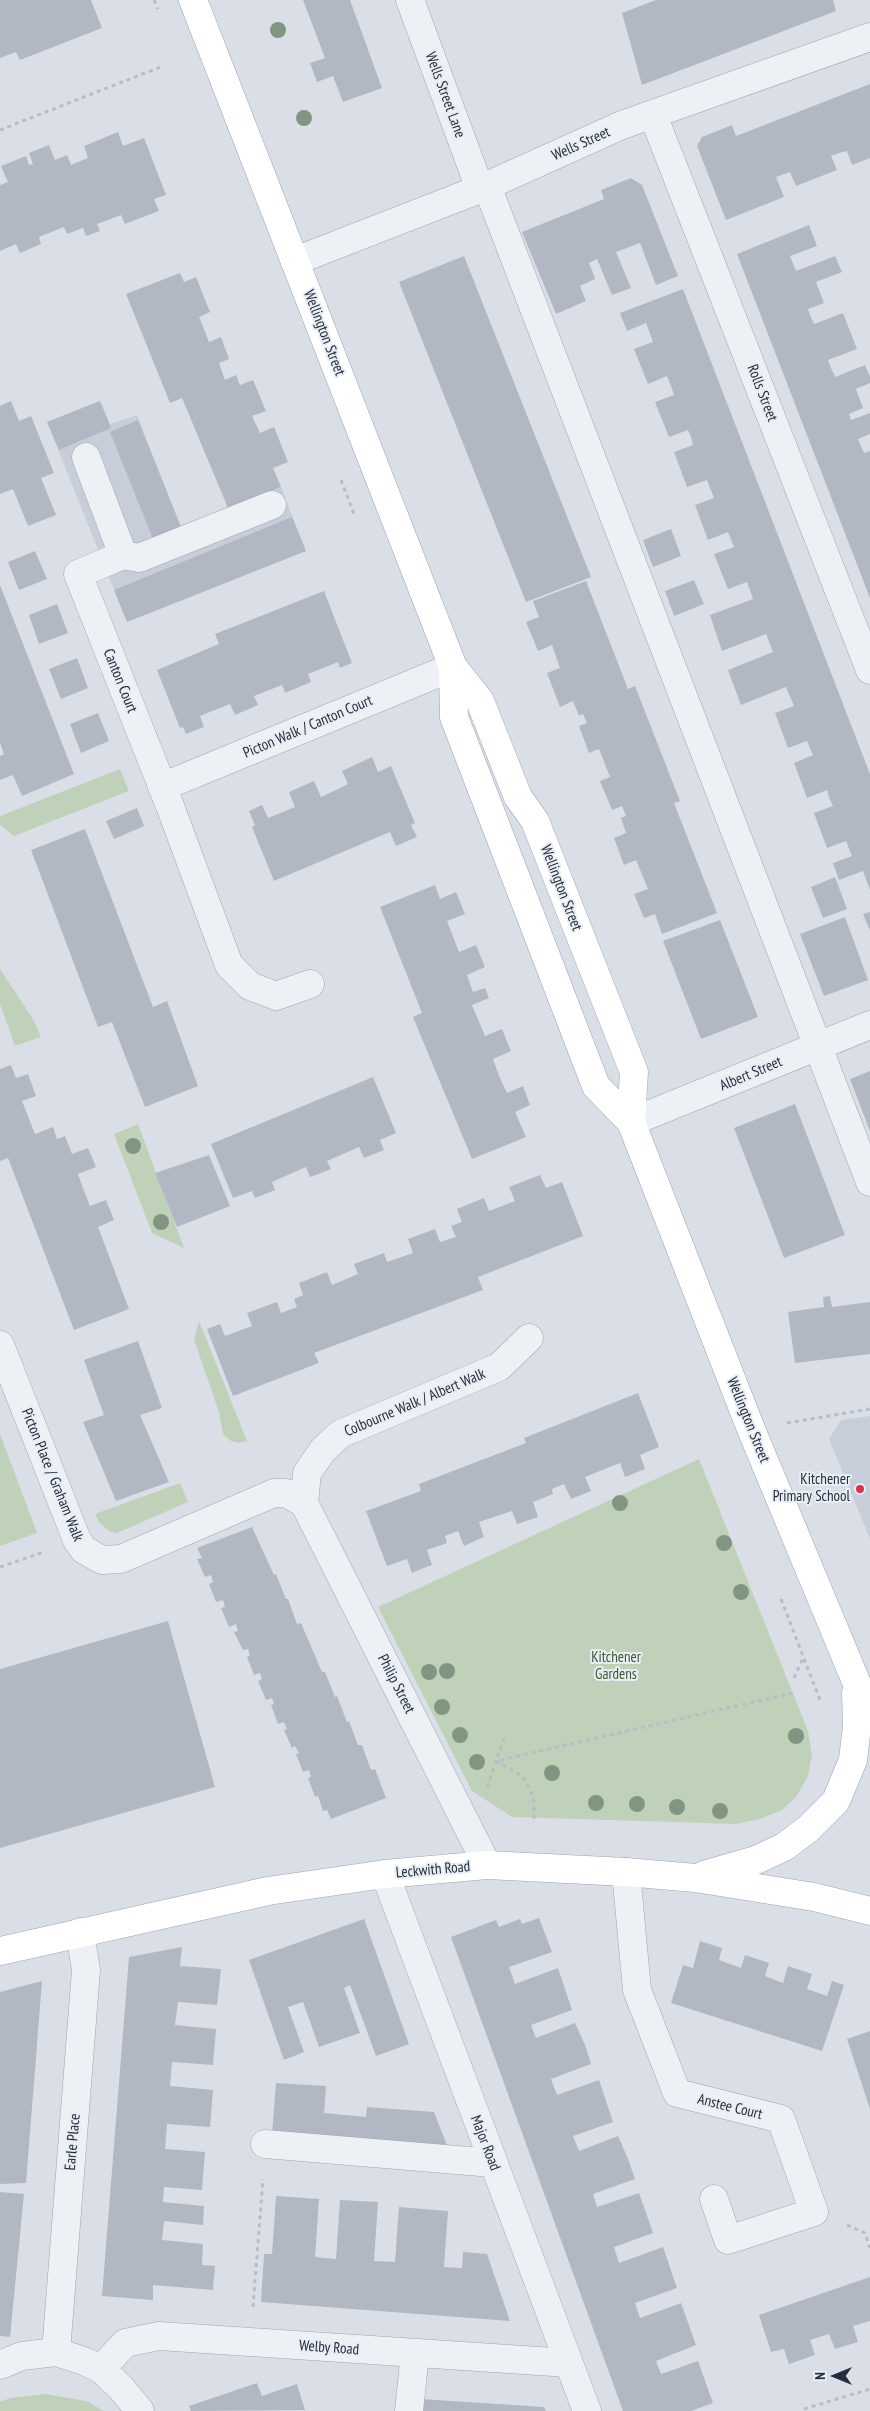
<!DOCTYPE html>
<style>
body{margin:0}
#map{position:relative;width:870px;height:2411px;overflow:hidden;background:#dadfe7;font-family:"PT Sans Narrow",sans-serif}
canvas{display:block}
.north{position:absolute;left:810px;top:2351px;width:50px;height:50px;-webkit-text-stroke:4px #e9eef4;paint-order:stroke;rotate:270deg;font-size:14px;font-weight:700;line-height:20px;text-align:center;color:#232d3d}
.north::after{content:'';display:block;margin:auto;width:18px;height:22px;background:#232d3d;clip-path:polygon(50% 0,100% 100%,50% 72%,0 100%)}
</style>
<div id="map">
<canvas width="870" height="2411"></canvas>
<div class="north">N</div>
</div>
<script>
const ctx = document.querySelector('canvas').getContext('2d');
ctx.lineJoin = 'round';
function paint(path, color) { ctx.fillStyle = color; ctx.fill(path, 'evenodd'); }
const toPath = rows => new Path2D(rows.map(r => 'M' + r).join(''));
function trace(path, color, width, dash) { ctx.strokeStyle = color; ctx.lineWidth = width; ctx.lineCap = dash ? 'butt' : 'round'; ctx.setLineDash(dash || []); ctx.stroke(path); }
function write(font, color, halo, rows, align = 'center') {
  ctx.font = font + ' "PT Sans Narrow",sans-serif'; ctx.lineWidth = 4; ctx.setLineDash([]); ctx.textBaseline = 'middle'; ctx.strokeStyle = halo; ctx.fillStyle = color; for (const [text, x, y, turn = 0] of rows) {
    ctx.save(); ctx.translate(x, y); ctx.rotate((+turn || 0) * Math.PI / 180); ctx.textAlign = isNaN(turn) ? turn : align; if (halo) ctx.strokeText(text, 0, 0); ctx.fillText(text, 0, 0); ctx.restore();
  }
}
paint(toPath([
 [100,401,110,424,137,415,181,527,281,487,306,551,127,622,47,422],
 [870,1416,870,1539,829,1439,841,1420]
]), '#c8ced9');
paint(toPath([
 [120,769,129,791,14,836,0,825,0,816],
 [0,969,33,1019,41,1037,15,1046,0,1004],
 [138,1124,184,1248,152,1233,114,1134],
 [199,1321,247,1441,239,1443,231,1441,223,1434,219,1412,194,1340],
 [0,1434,37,1533,0,1546],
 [699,1459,808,1731,812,1755,808,1776,796,1797,782,1810,760,1819,736,1824,512,1817,472,1791,378,1607],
 [180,1483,188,1502,117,1533,109,1531,99,1522,95,1514],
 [46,2394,86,2401,104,2411,0,2411,0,2402,10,2398]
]), '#c0d1ba');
paint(toPath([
 [0,0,91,0,102,28,20,60,16,52,0,58],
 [303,0,350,0,382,88,343,102,333,76,317,82,310,63,325,58],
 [656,0,833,0,836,11,642,85,622,13],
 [870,84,870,158,852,165,847,151,839,153,831,156,837,170,796,186,790,172,776,177,784,197,726,220,697,146,702,137,732,125,736,136],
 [118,132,123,146,144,138,166,195,154,199,159,211,125,224,121,215,97,224,100,231,86,236,83,228,67,234,64,227,39,237,41,244,20,253,16,244,0,251,0,185,8,182,1,166,26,156,29,165,33,164,29,153,49,145,55,160,67,155,71,165,88,158,84,146],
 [631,178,642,185,678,276,656,285,640,243,616,252,631,288,612,295,597,259,589,263,595,279,580,286,586,301,556,314,522,232,604,199,601,190],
 [809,225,817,246,790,256,796,271,835,256,842,272,816,282,824,303,808,309,810,315,814,324,843,313,857,349,828,360,831,368,835,377,865,365,870,377,870,383,856,389,863,408,849,414,851,420,870,413,870,434,858,439,864,453,870,451,870,598,737,254],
 [464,256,591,577,526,602,399,282],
 [180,273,184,282,196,277,210,312,199,317,202,324,209,342,221,337,229,359,219,363,225,380,236,375,240,385,253,380,266,411,252,416,260,433,274,427,288,462,273,468,281,487,228,508,182,398,170,403,126,294],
 [683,289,870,774,870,890,863,871,839,880,833,863,852,856,846,841,827,848,814,813,833,806,829,797,827,790,807,798,800,779,794,763,813,755,807,741,788,748,775,713,794,706,786,687,741,705,728,670,773,652,766,634,722,651,710,615,753,599,747,582,728,589,714,554,734,547,728,532,708,540,695,505,714,498,707,480,687,487,674,452,693,445,691,437,688,430,669,437,655,402,674,395,671,386,667,376,648,384,634,349,653,342,646,323,627,331,620,313],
 [11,401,19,421,31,416,54,473,41,478,56,515,28,526,13,489,0,494,0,406],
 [100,401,111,428,59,450,47,422],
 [138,420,181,527,153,539,110,432],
 [292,517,306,551,127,622,114,590],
 [671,529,681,556,653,567,643,540],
 [35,551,47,579,19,590,8,562],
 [694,580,704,604,674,616,665,591],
 [586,581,628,689,635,686,680,801,674,803,717,913,662,934,655,914,644,918,634,894,648,889,636,860,624,865,614,838,626,833,621,818,626,816,622,806,612,810,600,781,610,777,599,749,589,753,579,726,587,723,583,714,579,716,573,701,560,707,547,673,560,668,552,645,538,651,526,622,539,617,533,601],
 [0,585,74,774,22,796,13,775,0,780,0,756,4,754,0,743],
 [324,591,352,663,340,668,338,662,308,674,311,682,285,693,282,685,254,696,258,705,235,715,230,704,200,716,204,727,186,734,183,727,180,728,157,670,219,644,215,634],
 [57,604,68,633,39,644,29,615],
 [77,658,88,688,61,699,49,669],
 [98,713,109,741,81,753,70,724],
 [372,757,378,772,391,766,415,823,411,825,417,837,396,846,390,832,274,881,252,827,255,825,249,811,262,805,268,818,295,807,289,792,314,781,321,797,336,790,348,784,342,771],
 [137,808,144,826,114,839,106,821],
 [85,829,153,1007,167,1001,198,1086,145,1107,112,1022,98,1027,31,850],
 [835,877,847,909,823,918,811,887],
 [435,885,440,899,456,892,465,914,447,921,459,952,476,945,485,967,467,975,473,992,485,988,489,998,472,1005,485,1036,502,1029,511,1051,493,1059,499,1076,507,1093,523,1086,530,1105,515,1112,526,1137,472,1159,413,1017,422,1013,380,907],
 [870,912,870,931,863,914],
 [845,917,868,980,824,996,800,934],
 [720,920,758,1017,701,1039,663,941],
 [11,1065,16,1078,28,1074,36,1096,22,1101,35,1134,53,1127,57,1139,65,1136,72,1154,88,1148,96,1167,78,1174,84,1191,90,1206,106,1200,114,1220,98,1227,129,1309,74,1330,8,1158,0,1161,0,1069],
 [870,1071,870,1131,850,1079],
 [373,1077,396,1133,380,1140,384,1150,364,1158,359,1147,327,1161,331,1169,321,1173,310,1177,306,1167,272,1182,275,1190,255,1198,252,1191,233,1198,211,1144],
 [795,1104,845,1235,784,1258,734,1128],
 [209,1155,230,1206,177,1227,155,1173],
 [540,1175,546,1188,562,1182,583,1236,478,1277,483,1290,314,1353,319,1363,233,1396,207,1329,220,1324,225,1336,252,1326,247,1313,277,1302,281,1313,297,1307,294,1299,303,1295,299,1283,327,1272,332,1285,358,1274,354,1264,384,1253,387,1262,413,1253,408,1239,435,1229,440,1242,456,1237,451,1226,462,1222,457,1209,484,1198,489,1211,515,1201,509,1187],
 [830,1296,832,1307,870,1302,870,1354,795,1363,788,1312,824,1307,823,1297],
 [138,1341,162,1408,140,1415,169,1482,116,1501,83,1422,104,1415,84,1360],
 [638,1393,659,1447,640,1455,645,1469,625,1477,620,1463,585,1477,591,1491,571,1499,564,1484,552,1489,553,1494,533,1502,538,1517,517,1524,512,1511,479,1522,484,1537,464,1546,458,1531,445,1536,447,1543,427,1550,432,1565,421,1569,412,1573,407,1559,387,1566,366,1511,421,1491,419,1484,526,1443,524,1438],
 [252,1527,274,1575,276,1574,286,1599,288,1599,297,1624,301,1623,322,1672,325,1672,335,1697,337,1696,347,1722,349,1721,358,1745,362,1745,371,1770,375,1769,386,1798,331,1819,327,1810,323,1811,318,1796,315,1797,308,1778,311,1777,309,1770,303,1772,296,1754,299,1753,295,1746,292,1748,284,1730,287,1729,284,1722,278,1724,271,1705,274,1704,272,1698,266,1700,258,1681,262,1679,260,1673,254,1675,247,1657,250,1655,248,1649,243,1650,234,1632,238,1631,236,1624,229,1627,221,1608,225,1607,223,1600,216,1602,209,1584,213,1582,211,1575,205,1577,197,1559,202,1558,197,1548],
 [168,1621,215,1787,0,1848,0,1669],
 [539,1918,552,1952,509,1967,515,1984,558,1968,572,2010,531,2025,536,2038,575,2023,585,2045,591,2064,551,2079,557,2095,599,2080,613,2122,573,2136,579,2151,618,2136,628,2159,635,2179,593,2194,597,2207,639,2193,653,2233,614,2247,619,2263,663,2247,677,2288,635,2303,640,2318,681,2303,696,2345,656,2361,661,2374,698,2361,713,2403,691,2411,623,2411,451,1937,496,1920,499,1927,520,1919,522,1924],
 [364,1919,409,2044,376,2056,350,1985,344,1988,360,2033,319,2047,303,2002,288,2007,304,2052,284,2060,249,1960],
 [700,1941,722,1948,719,1960,741,1968,745,1955,769,1963,765,1976,783,1983,788,1966,812,1974,807,1989,827,1996,832,1981,844,1985,822,2051,671,2003,683,1965,693,1968],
 [182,1947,180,1966,221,1969,217,2005,178,2002,175,2025,216,2029,213,2065,172,2062,170,2086,213,2090,210,2127,167,2124,165,2149,205,2152,202,2190,164,2187,163,2202,204,2206,203,2225,164,2221,162,2240,203,2244,202,2265,215,2266,213,2290,153,2285,153,2300,102,2296,129,1957],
 [42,1981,26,2183,0,2184,0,1992],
 [870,2031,870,2109,847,2039],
 [276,2083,326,2086,324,2113,366,2117,367,2107,434,2112,448,2148,272,2135],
 [0,2192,24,2194,10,2337,0,2336],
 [276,2196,319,2199,315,2257,336,2259,340,2200,378,2202,374,2261,395,2262,399,2207,448,2211,444,2267,462,2268,463,2252,487,2254,510,2321,261,2302,264,2254,272,2254],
 [870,2277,870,2321,853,2326,858,2342,835,2349,829,2334,810,2340,815,2355,789,2364,784,2349,771,2352,759,2315],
 [257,2383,262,2396,297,2384,305,2410,191,2411,189,2406],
 [421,2399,544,2407,546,2411,420,2411]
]), '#b1b8c4');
const minor = toPath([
 [410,0,480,189],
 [653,115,870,670],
 [487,186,870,1182],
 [295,261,480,189,622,125,870,37],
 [86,457,123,555,139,558,272,505],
 [123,555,78,574,170,806,229,965,250,986,276,996,310,984],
 [162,787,453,667],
 [631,1122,870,1025],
 [0,1345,77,1540,84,1550,102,1560,121,1559,274,1493,286,1493,304,1503],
 [304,1503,487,1865],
 [304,1503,307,1473,323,1450,340,1434,499,1367,529,1338],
 [626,1872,637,1990,677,2093,781,2119,814,2212,728,2240,714,2199],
 [385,1874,587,2411],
 [265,2144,493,2163],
 [56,2352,86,1970,80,1932],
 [0,2365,22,2356,56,2352,84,2361,101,2369,121,2388,140,2411],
 [101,2369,125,2343,159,2336,569,2363],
 [409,2411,415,2353]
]);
const major = toPath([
 [193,0,453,667,480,701,518,797,535,821,634,1072,631,1122],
 [453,667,454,717,596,1086,631,1122,751,1429,870,1715],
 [704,1875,756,1860,784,1847,808,1829,836,1801,853,1760,857,1726,856,1693],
 [0,1951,268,1891,385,1874,487,1865,626,1872,695,1878,814,1897,870,1911]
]);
trace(minor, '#9fa6b1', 29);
trace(major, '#99a3b3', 29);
trace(toPath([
 [154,0,158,9],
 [0,130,163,66],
 [341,480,354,514],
 [787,1423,870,1409],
 [0,1567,44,1552],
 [781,1599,820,1700],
 [794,1678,804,1656],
 [504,1738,496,1761,521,1775,530,1788,534,1803,534,1823],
 [487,1787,496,1761,793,1693],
 [847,2225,865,2233,870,2248],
 [253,2307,263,2179],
 [804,2409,870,2389]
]), '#b8bdc5', 3, [4, 4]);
trace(minor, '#edf0f5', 28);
trace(major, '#fff', 28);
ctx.fillStyle = '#819682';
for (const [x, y] of [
 [278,30],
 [304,118],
 [133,1146],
 [161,1222],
 [620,1503],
 [724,1543],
 [741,1592],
 [447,1671],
 [429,1672],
 [442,1707],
 [460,1735],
 [796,1736],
 [477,1762],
 [552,1773],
 [596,1803],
 [637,1804],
 [677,1807],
 [720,1811]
]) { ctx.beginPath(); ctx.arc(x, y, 8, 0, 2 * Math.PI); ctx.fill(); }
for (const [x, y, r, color] of [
 [860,1489,5,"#da314b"]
]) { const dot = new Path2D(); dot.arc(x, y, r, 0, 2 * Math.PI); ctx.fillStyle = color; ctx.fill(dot); trace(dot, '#e9eef4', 2); }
write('15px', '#232d3d', '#e9eef4', [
 ["Wells Street Lane",445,95,70],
 ["Wells Street",581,144,-24],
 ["Wellington Street",324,333,69],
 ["Rolls Street",762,393,69],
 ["Canton Court",120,681,68],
 ["Picton Walk / Canton Court",308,727,-23],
 ["Wellington Street",561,888,69],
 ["Albert Street",751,1074,-23],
 ["Colbourne Walk / Albert Walk",415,1403,-23],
 ["Wellington Street",748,1420,68],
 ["Picton Place / Graham Walk",52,1475,68],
 ["Philip Street",396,1684,63],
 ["Leckwith Road",433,1870,-5],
 ["Anstee Court",730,2107,14],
 ["Earle Place",73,2142,-85],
 ["Major Road",485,2143,69],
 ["Welby Road",329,2348,4]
]);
write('15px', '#232d3d', '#e9eef4', [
 ["Kitchener",850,1480],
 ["Primary School",850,1497]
], 'right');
write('15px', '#385a2f', '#e9eef4', [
 ["Kitchener",616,1658],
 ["Gardens",616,1675]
]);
</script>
